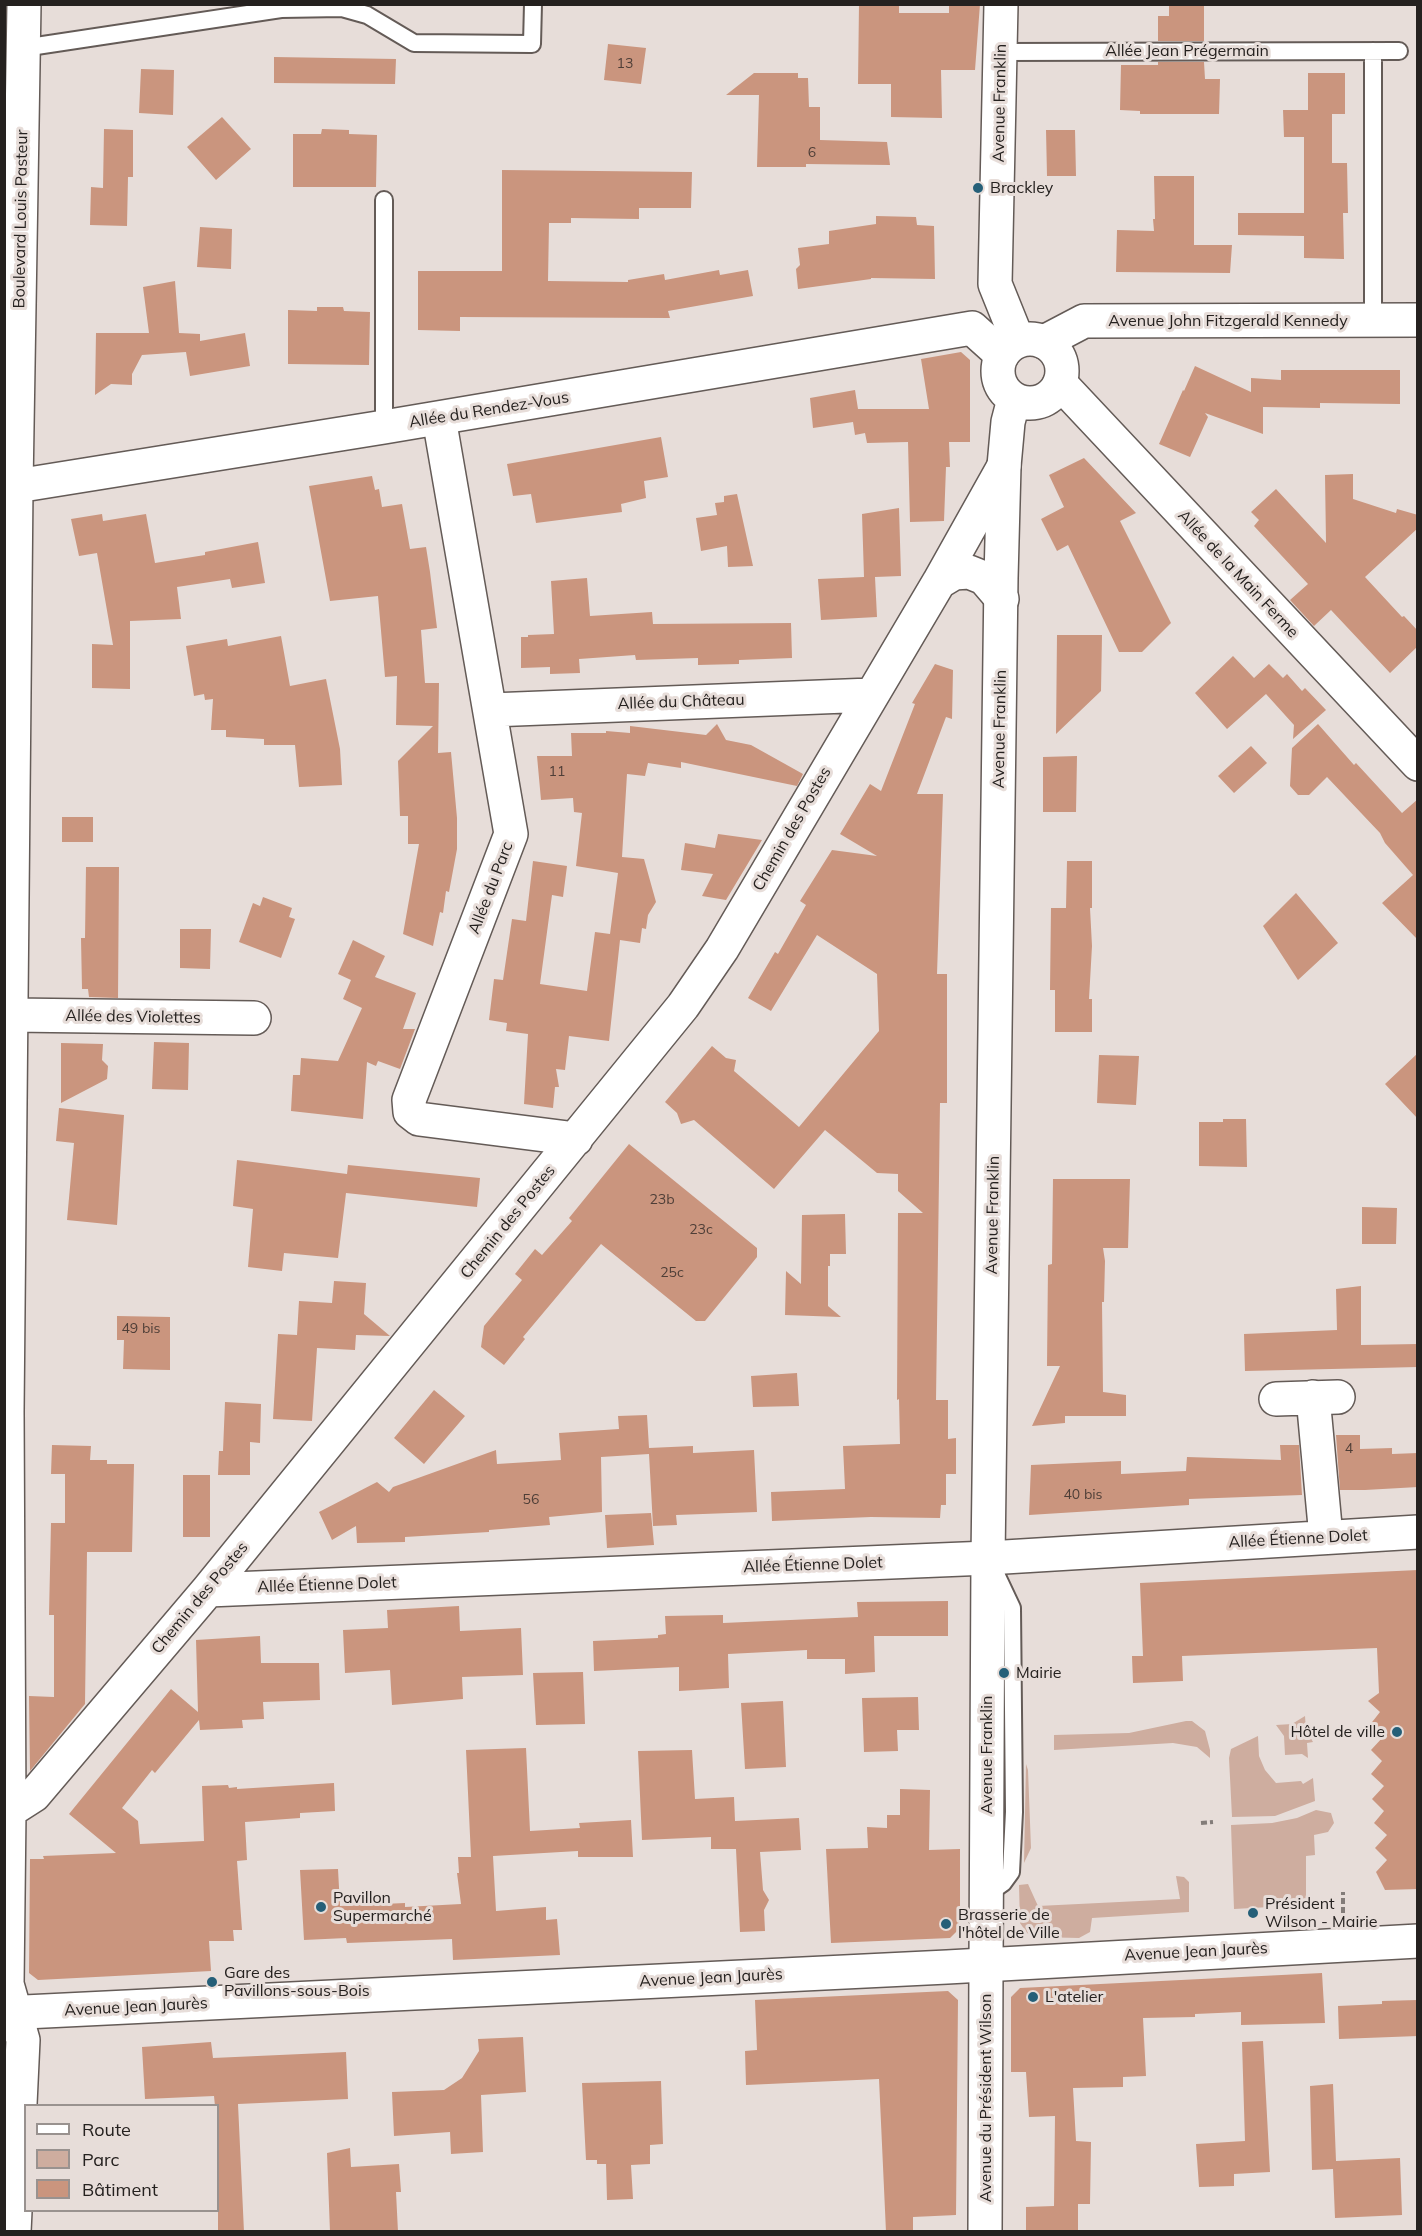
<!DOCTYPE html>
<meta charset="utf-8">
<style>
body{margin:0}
#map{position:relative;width:1422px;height:2236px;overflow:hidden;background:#e7ddd9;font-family:Mulish,sans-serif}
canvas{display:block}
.frame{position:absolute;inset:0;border:6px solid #25211f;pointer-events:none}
.legend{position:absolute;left:24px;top:2104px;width:195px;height:108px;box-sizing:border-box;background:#e7ddd9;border:2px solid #99928f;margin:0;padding:8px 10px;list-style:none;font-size:18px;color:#25211f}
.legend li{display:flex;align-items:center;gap:12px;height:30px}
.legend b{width:30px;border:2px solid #99928f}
</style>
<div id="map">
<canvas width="1422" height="2236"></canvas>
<div class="frame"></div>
<ul class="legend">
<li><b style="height:8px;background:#fff"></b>Route</li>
<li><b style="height:16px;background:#cead9f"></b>Parc</li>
<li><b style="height:16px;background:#ca957e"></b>Bâtiment</li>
</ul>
</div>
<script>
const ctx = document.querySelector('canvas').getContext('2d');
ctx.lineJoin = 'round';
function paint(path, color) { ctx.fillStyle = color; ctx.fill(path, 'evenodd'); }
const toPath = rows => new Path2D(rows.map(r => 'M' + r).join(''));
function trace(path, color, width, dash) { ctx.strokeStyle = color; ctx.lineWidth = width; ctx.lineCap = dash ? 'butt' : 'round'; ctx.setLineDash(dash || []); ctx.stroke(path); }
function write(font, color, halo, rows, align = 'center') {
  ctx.font = font + ' Mulish,sans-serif'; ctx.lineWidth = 6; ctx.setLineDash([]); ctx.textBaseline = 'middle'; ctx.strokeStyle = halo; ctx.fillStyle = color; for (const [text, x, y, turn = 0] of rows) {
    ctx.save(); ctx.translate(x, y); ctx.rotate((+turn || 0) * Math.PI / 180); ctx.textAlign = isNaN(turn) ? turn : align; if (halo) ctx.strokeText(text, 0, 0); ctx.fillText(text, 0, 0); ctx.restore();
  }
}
paint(toPath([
 [1305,1716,1306,1730,1313,1742,1307,1743,1308,1758,1302,1754,1285,1755,1284,1736,1276,1725,1292,1724],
 [1186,1721,1192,1721,1205,1731,1210,1750,1210,1758,1197,1747,1173,1743,1054,1750,1054,1735,1129,1733],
 [1258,1736,1259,1756,1265,1770,1276,1783,1301,1781,1303,1784,1313,1778,1315,1801,1275,1816,1232,1817,1229,1758,1231,1749],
 [1026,1764,1028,1770,1031,1848,1024,1863],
 [1316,1810,1331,1813,1334,1823,1328,1832,1314,1835,1315,1855,1306,1856,1306,1905,1234,1909,1231,1825,1272,1823,1297,1818],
 [1176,1876,1184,1877,1189,1882,1189,1912,1092,1918,1090,1932,1079,1938,1036,1937,1027,1933,1020,1923,1019,1885,1028,1884,1038,1906,1180,1899]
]), '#cead9f');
paint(toPath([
 [859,4,899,4,899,13,949,13,949,4,980,4,975,70,941,70,942,118,891,117,891,84,858,84],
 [1169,4,1204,4,1204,41,1158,41,1158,16,1169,16],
 [608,44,646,48,641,84,604,80],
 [274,57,396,59,395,84,274,83],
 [1158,62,1204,62,1205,79,1220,79,1219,114,1140,114,1140,111,1120,110,1121,65,1158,65],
 [141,69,174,70,173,115,139,113],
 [754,73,798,73,798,78,808,78,809,107,820,107,820,140,887,142,890,165,806,164,806,167,757,167,759,95,726,95],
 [1308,73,1345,73,1345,114,1332,114,1332,163,1347,163,1348,213,1343,213,1344,259,1304,258,1304,236,1238,235,1238,213,1304,213,1304,137,1284,137,1283,110,1308,110],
 [222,117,251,149,216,180,187,147],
 [104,129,133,130,133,177,128,177,127,226,90,225,91,187,103,188],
 [322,129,349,130,349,134,377,135,376,187,293,187,293,134,321,134],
 [1046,130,1075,130,1076,176,1047,176],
 [502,170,692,172,691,208,639,208,639,219,571,218,571,223,549,223,548,281,628,282,628,280,664,274,665,280,719,270,720,275,748,270,753,296,668,311,670,318,460,317,460,331,418,330,418,271,502,271],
 [1154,176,1194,176,1194,245,1232,245,1230,273,1116,272,1117,230,1154,231,1153,219,1155,219],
 [876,216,916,217,917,225,934,226,935,279,871,278,871,279,798,289,796,269,800,265,798,248,829,244,829,231,876,224],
 [200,227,232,229,231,269,197,267],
 [175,281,179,333,200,334,200,341,245,333,250,366,190,376,186,352,142,355,132,374,132,385,111,384,95,395,96,333,149,333,143,287],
 [317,307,343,307,344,311,370,312,369,365,288,364,288,310,317,311],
 [961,352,970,360,970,442,949,442,950,467,946,467,944,521,910,522,908,442,867,443,865,433,855,435,853,422,813,428,810,398,855,390,858,409,929,409,921,359],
 [1195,366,1251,392,1251,378,1281,380,1281,370,1400,370,1400,404,1320,403,1320,408,1263,407,1263,434,1205,413,1208,417,1190,457,1159,444,1183,390,1184,391],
 [661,437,668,477,644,481,646,498,621,504,622,512,536,523,531,494,513,496,507,464],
 [1084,458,1136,513,1120,521,1171,623,1142,652,1119,652,1068,545,1057,551,1041,519,1064,507,1049,475],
 [1353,474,1353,499,1396,513,1397,509,1418,515,1418,528,1365,577,1402,617,1404,616,1418,631,1418,646,1390,673,1331,610,1314,626,1290,600,1308,584,1254,526,1259,520,1251,512,1276,489,1326,543,1325,475],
 [372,476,375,490,379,489,382,507,402,504,410,549,426,547,430,572,437,628,421,630,425,683,439,683,438,753,451,752,457,818,457,849,449,892,446,891,443,913,440,912,433,946,403,934,419,844,408,844,408,816,400,816,398,761,433,726,396,725,397,676,385,677,378,596,330,601,309,486],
 [737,494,753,566,728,567,727,546,701,551,696,518,717,515,715,503,724,502,724,496],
 [899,508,901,576,875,577,877,617,821,620,818,579,864,577,862,514],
 [102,514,103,521,146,514,155,563,205,555,205,552,258,542,265,583,232,588,230,579,177,587,181,619,130,621,130,689,92,688,92,644,113,645,97,553,79,556,71,519],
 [587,578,590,616,652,612,653,624,791,623,792,658,739,660,739,664,698,665,698,658,636,660,635,655,579,659,580,673,550,674,550,667,521,668,521,637,528,637,528,635,554,634,551,581],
 [1057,635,1102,635,1101,691,1056,734],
 [281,636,290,686,326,679,340,749,342,785,299,787,295,745,264,745,264,739,226,737,226,730,211,730,213,699,205,700,204,694,194,696,186,646,227,639,228,646],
 [1233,656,1254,678,1269,664,1283,678,1287,674,1302,691,1305,688,1326,710,1293,739,1294,725,1266,694,1227,729,1195,693],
 [935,664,953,670,952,719,946,717,917,794,943,794,937,974,947,974,947,1103,940,1103,936,1400,948,1400,948,1439,956,1438,956,1474,946,1474,946,1505,941,1505,940,1518,871,1517,772,1521,771,1492,845,1489,843,1446,900,1444,899,1399,897,1400,898,1213,923,1213,898,1191,898,1174,877,1173,825,1130,774,1189,694,1120,681,1124,677,1113,665,1102,712,1046,726,1058,736,1060,734,1071,799,1127,879,1031,877,974,817,935,771,1011,748,998,775,952,778,954,806,905,800,901,832,850,877,856,840,834,870,784,881,791,915,704,912,703],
 [717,724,726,740,751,745,803,774,797,786,681,762,681,768,648,763,645,776,627,774,622,857,644,859,656,902,648,915,646,929,642,928,640,943,620,940,609,1041,569,1036,565,1070,556,1069,559,1087,555,1087,553,1108,524,1104,528,1034,506,1031,507,1023,489,1020,494,979,503,980,512,919,526,921,533,861,567,866,563,897,552,895,540,984,587,991,595,932,610,934,618,873,576,866,582,813,574,812,573,798,541,800,537,756,572,756,571,733,606,733,606,731,630,733,630,726,706,735],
 [1318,724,1354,765,1356,763,1402,813,1418,799,1418,940,1382,903,1413,875,1385,843,1380,833,1327,777,1309,795,1298,795,1290,786,1292,748],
 [1251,746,1267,763,1234,793,1218,776],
 [1077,756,1076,812,1043,812,1043,757],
 [62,817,93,817,93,842,62,842],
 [718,834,762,840,726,900,702,896,713,874,681,870,685,843,715,848],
 [1067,861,1092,861,1092,908,1090,908,1092,946,1089,999,1092,999,1092,1032,1055,1032,1055,990,1050,990,1051,908,1066,908],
 [86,867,119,867,118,998,89,997,88,989,82,989,81,938,85,938],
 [1296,893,1338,943,1298,980,1263,926],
 [263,897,292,908,289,917,295,919,281,958,239,942,253,903,260,906],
 [180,929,211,929,210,969,180,968],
 [353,940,385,956,375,977,416,993,403,1029,415,1029,400,1069,378,1061,376,1066,367,1062,363,1119,291,1111,293,1075,300,1075,301,1058,338,1061,362,1008,343,999,351,980,338,974],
 [154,1042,189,1043,188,1090,152,1089],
 [61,1043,103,1044,102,1060,108,1066,107,1079,61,1103],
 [1418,1053,1418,1119,1385,1084],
 [1099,1055,1139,1056,1136,1105,1097,1103],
 [59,1108,124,1115,117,1225,67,1220,74,1143,56,1141],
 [1223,1119,1246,1119,1247,1167,1199,1166,1199,1122,1223,1122],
 [629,1144,757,1248,757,1257,705,1321,696,1321,601,1244,523,1337,525,1339,504,1365,481,1347,484,1326,522,1280,515,1274,535,1249,542,1255,572,1221,569,1218],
 [237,1160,347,1174,348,1165,480,1178,477,1207,346,1193,338,1258,284,1253,282,1271,248,1267,253,1209,233,1206],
 [1053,1179,1130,1179,1128,1248,1103,1248,1105,1261,1104,1302,1102,1302,1103,1392,1126,1395,1126,1416,1065,1416,1065,1423,1032,1426,1060,1366,1047,1366,1048,1265,1052,1264],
 [1362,1207,1397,1208,1396,1244,1362,1244],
 [845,1214,846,1254,830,1254,830,1266,828,1266,828,1306,841,1317,785,1315,786,1271,801,1284,802,1215],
 [334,1281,366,1283,364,1314,390,1336,356,1335,355,1350,317,1348,312,1421,273,1419,278,1334,297,1335,299,1301,332,1303],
 [1361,1286,1361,1345,1418,1344,1418,1367,1245,1371,1244,1334,1337,1330,1336,1289],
 [117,1316,170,1317,170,1370,123,1369,124,1340,117,1340],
 [797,1373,799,1406,753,1407,751,1376],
 [434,1390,465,1416,424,1464,394,1438],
 [225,1402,261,1404,260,1443,250,1442,250,1475,218,1475,219,1451,223,1451],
 [647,1415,649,1448,693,1446,693,1453,754,1450,757,1512,676,1515,677,1525,653,1526,649,1454,601,1457,602,1512,549,1517,550,1525,489,1530,489,1532,405,1537,405,1542,357,1543,356,1526,332,1540,319,1512,377,1482,389,1492,393,1487,496,1450,497,1464,561,1460,559,1433,619,1429,618,1416],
 [1336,1435,1360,1435,1360,1449,1392,1448,1392,1454,1418,1453,1418,1487,1365,1490,1340,1490],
 [52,1445,91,1446,90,1460,107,1460,107,1464,134,1464,132,1552,87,1552,85,1704,30,1771,29,1696,54,1697,54,1615,49,1615,51,1523,65,1523,65,1474,51,1474],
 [1280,1445,1299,1445,1302,1495,1189,1499,1189,1505,1029,1515,1031,1465,1121,1461,1121,1474,1186,1471,1187,1457,1281,1460],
 [183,1475,210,1475,210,1537,183,1537],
 [651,1513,654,1545,607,1548,605,1515],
 [1418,1570,1418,1889,1385,1890,1376,1872,1387,1860,1375,1848,1387,1835,1374,1823,1384,1811,1372,1799,1384,1786,1371,1774,1382,1761,1371,1750,1383,1737,1369,1726,1380,1712,1368,1701,1379,1693,1377,1648,1182,1656,1183,1681,1133,1683,1132,1656,1143,1656,1140,1583],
 [948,1601,948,1636,874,1636,875,1672,845,1674,845,1659,807,1659,807,1650,728,1654,729,1688,679,1691,679,1667,594,1671,593,1641,658,1638,658,1635,666,1634,665,1616,723,1615,723,1623,858,1617,857,1602],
 [459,1606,460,1631,521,1628,523,1675,462,1677,463,1699,392,1705,390,1670,345,1673,343,1630,388,1628,387,1610],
 [260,1636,261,1663,319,1663,320,1700,263,1702,264,1719,242,1720,243,1728,200,1730,199,1720,155,1773,152,1770,122,1808,138,1821,140,1844,204,1841,202,1786,228,1785,229,1788,237,1787,237,1789,334,1783,335,1811,300,1813,300,1818,245,1822,247,1860,237,1861,242,1930,233,1930,234,1941,209,1941,211,1971,38,1980,29,1973,30,1859,44,1859,43,1856,116,1853,69,1814,171,1689,198,1712,196,1640],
 [583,1672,585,1724,536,1725,533,1673],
 [918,1697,919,1730,897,1730,898,1751,864,1752,862,1698],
 [783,1701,786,1767,745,1769,741,1703],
 [526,1748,530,1831,580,1828,579,1823,631,1820,633,1857,578,1857,578,1851,493,1856,496,1911,546,1907,546,1920,557,1919,560,1955,453,1960,452,1939,347,1943,346,1938,304,1940,300,1870,338,1869,340,1906,405,1903,405,1907,461,1904,457,1873,459,1873,458,1857,471,1857,466,1750],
 [692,1750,695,1799,734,1797,735,1821,799,1818,801,1850,760,1852,763,1890,769,1900,764,1910,765,1931,740,1932,736,1849,711,1849,711,1837,642,1840,638,1751],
 [900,1789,930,1790,929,1850,960,1849,960,1928,950,1938,831,1943,826,1849,868,1848,867,1827,887,1828,887,1815,900,1815],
 [1322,1973,1325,2023,1241,2025,1241,2012,1195,2014,1195,2017,1143,2018,1146,2076,1123,2077,1123,2087,1073,2088,1076,2141,1091,2142,1090,2204,1078,2204,1078,2232,1026,2232,1026,2207,1054,2206,1055,2116,1029,2117,1026,2072,1011,2072,1011,1997,1020,1988],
 [948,1991,958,2000,956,2215,913,2217,913,2232,886,2232,879,2079,746,2085,745,2051,757,2050,755,2000],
 [1418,2000,1418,2036,1339,2039,1338,2006,1382,2004,1382,2001],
 [523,2037,526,2092,481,2095,483,2152,451,2154,450,2132,394,2136,392,2092,444,2090,462,2078,479,2051,478,2039],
 [1263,2041,1270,2172,1234,2174,1234,2186,1199,2187,1196,2144,1245,2141,1242,2042],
 [211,2042,213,2058,346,2052,348,2099,238,2104,244,2232,218,2232,218,2106,215,2106,214,2096,145,2099,142,2047],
 [661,2081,663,2144,650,2145,650,2164,631,2165,633,2199,607,2200,606,2164,597,2164,597,2160,586,2160,582,2083],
 [1333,2084,1336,2161,1400,2158,1402,2215,1335,2218,1333,2169,1312,2170,1310,2086],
 [350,2148,351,2167,399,2164,401,2192,396,2192,398,2232,330,2232,327,2153]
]), '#ca957e');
const service = toPath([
 [23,48,281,9,342,8,367,15,414,43,532,44,533,4],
 [1373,51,1373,320],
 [1001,52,1399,51],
 [384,427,384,200],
 [986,1895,1003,1883,1011,1872,1014,1812,1012,1608,995,1572]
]);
const minor = toPath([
 [1044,342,1084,321,1418,320],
 [1060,383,1418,764],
 [439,418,511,834,409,1100,410,1112,419,1119,576,1139],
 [4,488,384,427,972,328,1002,355],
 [939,582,954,573,969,572,984,578,1002,599],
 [491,710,871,695],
 [12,1015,254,1018],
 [1313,1397,1326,1537],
 [1276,1399,1338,1397],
 [208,1590,988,1558,1418,1532],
 [9,1811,34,1795,208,1590,683,1006,722,949,939,582,1004,466],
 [14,2232,23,2040,7,1984,9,1811,7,1411,16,486,24,4],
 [985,2232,986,1964]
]);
const tertiary = toPath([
 [1001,4,995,284,1018,341],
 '998 371a32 32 0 1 1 64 0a32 32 0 1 1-64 0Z',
 [986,1964,988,1558,1001,578,1004,466,1008,422,1014,399]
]);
const secondary = toPath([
 [4,2013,947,1967,1418,1941]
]);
trace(service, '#645b57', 20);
trace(minor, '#645b57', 36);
trace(tertiary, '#645b57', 36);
trace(secondary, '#645b57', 36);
trace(toPath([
 [1201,1823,1213,1822],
 [1343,1913,1343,1892]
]), '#837c79', 4, [6, 3]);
trace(service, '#fff', 16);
trace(minor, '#fff', 33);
trace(tertiary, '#fff', 33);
trace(secondary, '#fff', 33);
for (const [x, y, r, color] of [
 [978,188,6,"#255f78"],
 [1004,1673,6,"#255f78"],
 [1397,1732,6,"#255f78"],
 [321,1907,6,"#255f78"],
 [1253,1913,6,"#255f78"],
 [946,1924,6,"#255f78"],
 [212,1982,6,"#255f78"],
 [1033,1997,6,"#255f78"]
]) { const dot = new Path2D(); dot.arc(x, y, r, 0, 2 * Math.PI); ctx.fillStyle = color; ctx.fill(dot); trace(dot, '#e7ddd9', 2); }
write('14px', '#4e3e37', null, [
 ["13",625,64],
 ["6",812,153],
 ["11",557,772],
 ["23b",662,1200],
 ["23c",701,1230],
 ["25c",672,1273],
 ["49 bis",141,1329],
 ["4",1349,1449],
 ["40 bis",1083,1495],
 ["56",531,1500]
]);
write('16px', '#25211f', '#e7ddd9', [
 ["Allée Jean Prégermain",1187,51],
 ["Avenue Franklin",1000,103,-89],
 ["Boulevard Louis Pasteur",21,219,-89],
 ["Avenue John Fitzgerald Kennedy",1228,321],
 ["Allée du Rendez-Vous",489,410,-9],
 ["Allée de la Main Ferme",1238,574,47],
 ["Allée du Château",681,702,-2],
 ["Avenue Franklin",1000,729,-89],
 ["Chemin des Postes",792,829,-60],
 ["Allée du Parc",491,888,-69],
 ["Allée des Violettes",133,1017,1],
 ["Avenue Franklin",993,1215,-89],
 ["Chemin des Postes",508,1222,-51],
 ["Allée Étienne Dolet",1298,1539,-3],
 ["Allée Étienne Dolet",813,1565,-2],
 ["Allée Étienne Dolet",327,1585,-2],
 ["Chemin des Postes",200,1598,-50],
 ["Avenue Franklin",987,1755,-90],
 ["Avenue Jean Jaurès",1196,1952,-3],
 ["Avenue Jean Jaurès",711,1978,-3],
 ["Avenue Jean Jaurès",136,2007,-3],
 ["Avenue du Président Wilson",986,2098,-90]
]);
write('16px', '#25211f', '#e7ddd9', [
 ["Brackley",990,188],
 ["Mairie",1016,1673],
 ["Hôtel de ville",1385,1732,"right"],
 ["Pavillon",333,1898],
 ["Supermarché",333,1916],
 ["Président",1265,1904],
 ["Wilson - Mairie",1265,1922],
 ["Brasserie de",958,1915],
 ["l'hôtel de Ville",958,1933],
 ["Gare des",224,1973],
 ["Pavillons-sous-Bois",224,1991],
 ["L'atelier",1045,1997]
], 'left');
</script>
